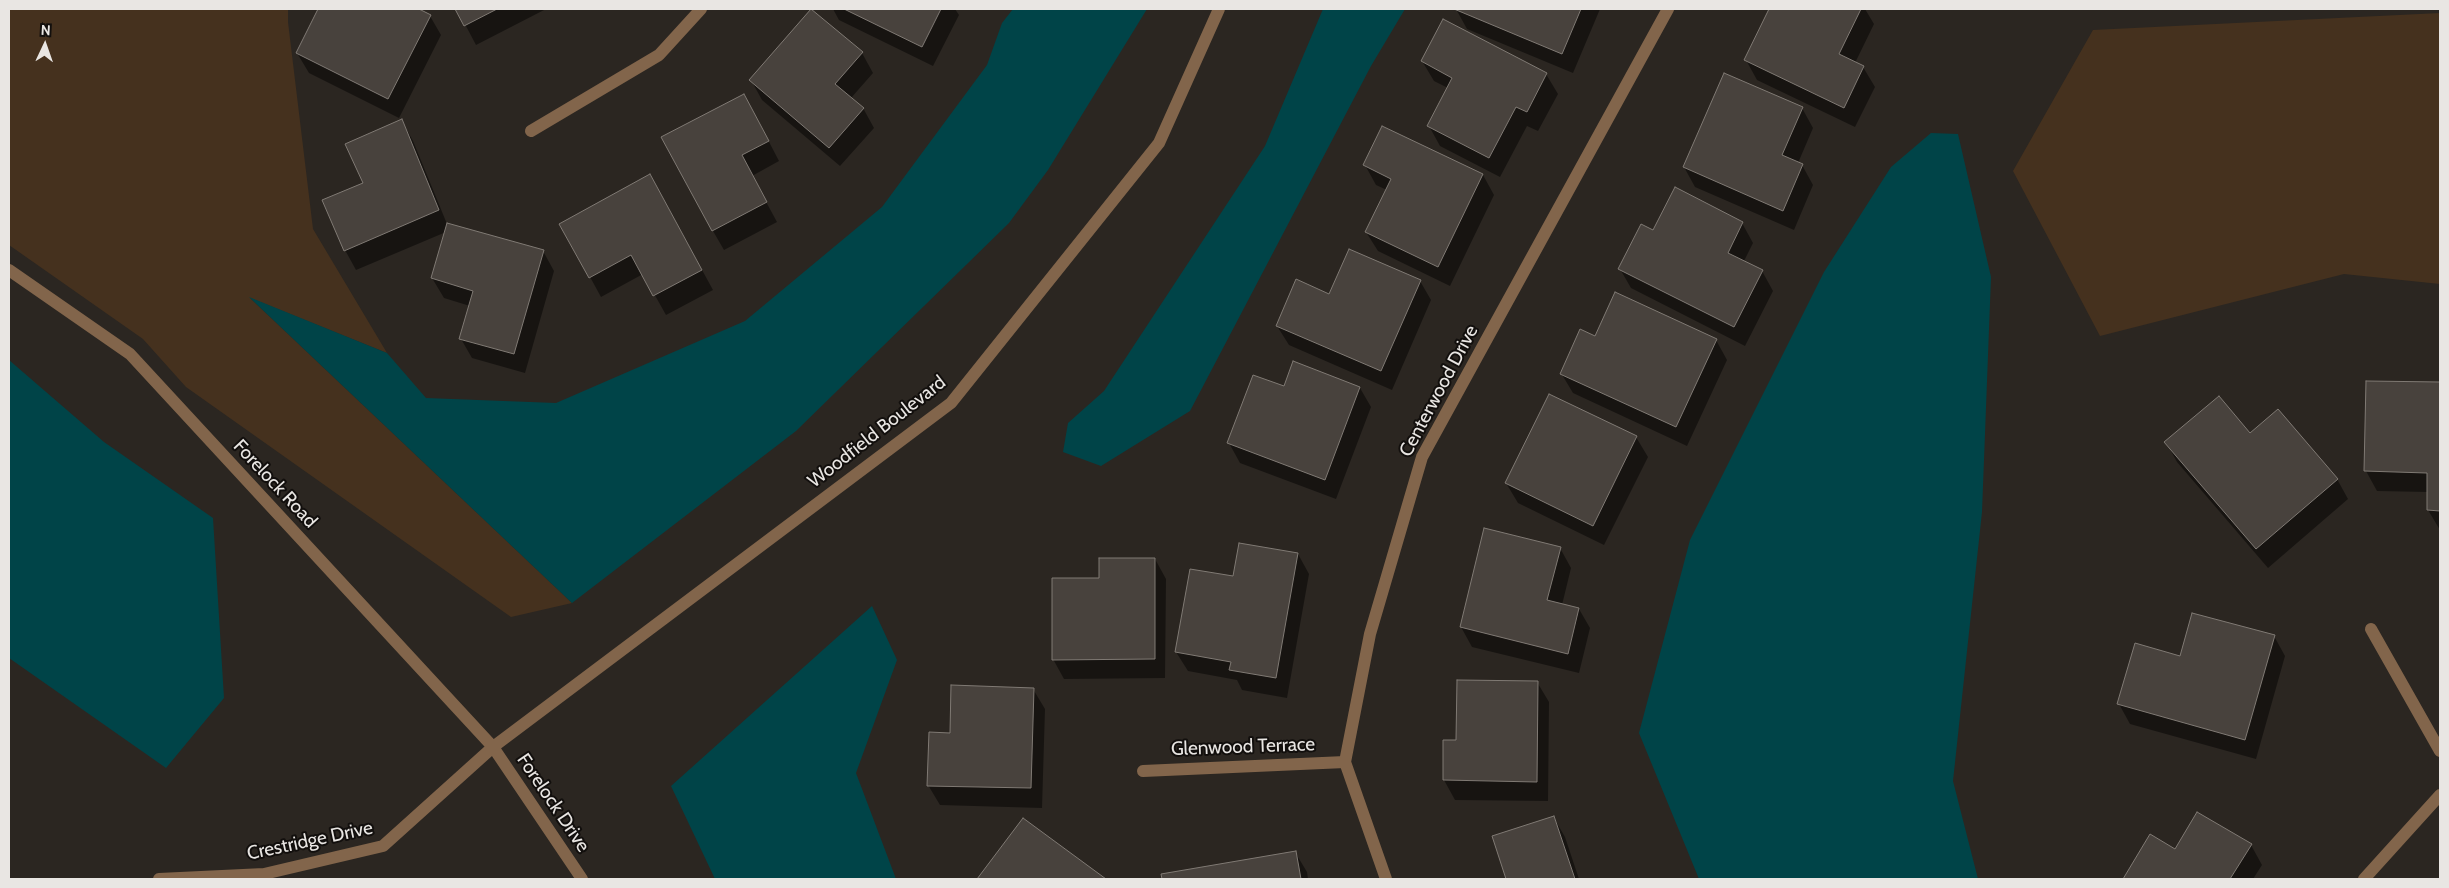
<!DOCTYPE html>
<style>
body{margin:0}
#map{position:relative;width:2449px;height:888px;overflow:hidden;background:#2b2621;font-family:Cabin,sans-serif}
canvas{display:block}
.frame{position:absolute;inset:0;border:10px solid #e9e6e3;pointer-events:none}
.north{position:absolute;left:20px;top:20px;width:50px;height:50px;-webkit-text-stroke:4px #120f0d;paint-order:stroke;rotate:3deg;font-size:14px;font-weight:700;line-height:20px;text-align:center;color:#e9e6e3}
.north::after{content:'';display:block;margin:auto;width:18px;height:22px;background:#e9e6e3;clip-path:polygon(50% 0,100% 100%,50% 72%,0 100%)}
</style>
<div id="map">
<canvas width="2449" height="888"></canvas>
<div class="frame"></div>
<div class="north">N</div>
</div>
<script>
const ctx = document.querySelector('canvas').getContext('2d');
ctx.lineJoin = 'round';
function paint(path, color) { ctx.fillStyle = color; ctx.fill(path, 'evenodd'); }
const toPath = rows => new Path2D(rows.map(r => 'M' + r).join(''));
function trace(path, color, width, dash) { ctx.strokeStyle = color; ctx.lineWidth = width; ctx.lineCap = dash ? 'butt' : 'round'; ctx.setLineDash(dash || []); ctx.stroke(path); }
function write(font, color, halo, rows, align = 'center') {
  ctx.font = font + ' Cabin,sans-serif'; ctx.lineWidth = 4; ctx.setLineDash([]); ctx.textBaseline = 'middle'; ctx.strokeStyle = halo; ctx.fillStyle = color; for (const [text, x, y, turn = 0] of rows) {
    ctx.save(); ctx.translate(x, y); ctx.rotate((+turn || 0) * Math.PI / 180); ctx.textAlign = isNaN(turn) ? turn : align; if (halo) ctx.strokeText(text, 0, 0); ctx.fillText(text, 0, 0); ctx.restore();
  }
}
paint(toPath([
 [9,9,288,9,288,22,313,229,387,353,250,298,572,603,511,617,186,387,143,339,9,245],
 [2440,13,2440,284,2344,274,2100,336,2013,171,2093,30]
]), '#45311e');
paint(toPath([
 [1013,9,1147,9,1048,170,1009,223,796,431,572,603,249,297,387,353,426,398,556,403,745,321,882,207,987,65,1002,23],
 [1323,9,1405,9,1371,66,1190,411,1101,466,1063,452,1068,423,1104,391,1265,146],
 [1931,133,1958,134,1991,277,1982,512,1953,781,1978,879,1699,879,1639,733,1690,540,1824,272,1891,167],
 [9,360,104,442,213,518,224,698,166,768,9,658],
 [872,606,897,660,856,773,896,879,715,879,671,786]
]), '#004448');
paint(toPath([
 [319,9,416,9,430,16,441,35,399,118,309,73,297,53],
 [457,9,546,9,476,45],
 [833,9,955,9,959,15,933,66,839,20],
 [1456,9,1600,9,1573,73,1467,29],
 [1770,9,1865,9,1874,24,1855,63,1863,67,1875,87,1855,127,1757,80,1746,60],
 [1443,21,1546,74,1558,94,1538,131,1527,126,1500,177,1440,146,1429,126,1448,88,1434,81,1422,61],
 [862,53,873,73,851,98,863,108,874,128,840,166,762,100,751,80],
 [1802,108,1813,128,1798,163,1802,165,1813,185,1794,230,1695,187,1684,167],
 [755,115,779,161,752,176,777,222,724,250,713,231],
 [402,121,413,141,447,224,543,251,554,271,525,373,472,358,461,339,470,306,444,298,432,278,446,232,356,270,345,250,364,183],
 [1383,128,1483,175,1494,195,1450,286,1378,251,1366,232,1387,190,1376,185,1365,165],
 [661,195,713,290,666,315,643,274,601,297,561,224],
 [1742,223,1753,243,1744,261,1762,271,1773,291,1745,346,1631,288,1620,269,1653,232],
 [1420,281,1431,300,1392,390,1289,345,1277,326,1330,295],
 [1595,338,1716,340,1727,360,1687,446,1573,393,1561,373],
 [2368,382,2440,384,2440,530,2428,510,2428,492,2377,491,2366,471],
 [1284,388,1360,388,1371,407,1336,499,1240,463,1229,443],
 [2250,434,2337,479,2348,499,2268,568,2177,462,2166,442],
 [1636,437,1648,457,1604,545,1518,503,1506,483],
 [1560,548,1571,568,1562,605,1579,609,1590,628,1579,673,1472,647,1461,627],
 [1298,554,1309,574,1287,698,1242,690,1237,680,1188,671,1176,652,1234,578],
 [1155,559,1166,579,1165,678,1064,679,1053,659,1101,580],
 [2274,636,2285,656,2256,759,2130,724,2119,704],
 [1537,682,1549,702,1548,801,1455,800,1444,780,1445,742,1457,742],
 [1033,689,1045,709,1042,808,940,805,928,785],
 [1554,818,1565,837,1579,879,1507,879,1493,837],
 [1024,820,1104,879,979,879],
 [2151,836,2175,851,2251,845,2262,865,2253,879,2124,879],
 [1295,852,1307,872,1308,879,1164,879,1163,875]
]), '#0007');
const building = toPath([
 [318,9,419,9,431,15,388,99,296,53,318,9],
 [455,9,497,9,464,26,455,9],
 [811,9,863,52,835,84,864,108,829,148,749,80,811,9],
 [844,9,941,9,922,47,844,9],
 [1454,9,1581,9,1562,54,1454,9],
 [1769,9,1861,9,1839,54,1864,66,1844,108,1744,60,1769,9],
 [1443,19,1547,73,1527,112,1516,107,1489,158,1427,126,1452,78,1421,61,1443,19],
 [1724,73,1803,107,1782,155,1803,164,1783,211,1683,167,1724,73],
 [744,94,769,141,742,155,767,202,712,231,661,137,744,94],
 [402,119,439,210,344,251,322,200,363,183,345,144,402,119],
 [1382,126,1483,174,1438,267,1365,232,1391,179,1363,165,1382,126],
 [650,174,702,270,653,296,631,255,589,278,559,224,650,174],
 [1675,187,1743,222,1728,253,1763,270,1734,327,1618,269,1641,224,1653,230,1675,187],
 [447,223,544,250,514,354,459,339,473,291,431,278,447,223],
 [1349,249,1421,280,1381,371,1276,326,1296,279,1329,294,1349,249],
 [1615,292,1717,339,1676,427,1560,374,1580,329,1595,336,1615,292],
 [1293,361,1360,387,1325,480,1227,443,1253,375,1284,386,1293,361],
 [2366,381,2440,382,2440,511,2427,510,2427,473,2364,471,2366,381],
 [1549,394,1637,436,1593,526,1505,483,1549,394],
 [2219,396,2250,433,2278,409,2338,479,2256,549,2164,442,2219,396],
 [1484,528,1561,547,1547,600,1579,608,1568,654,1460,627,1484,528],
 [1239,543,1298,553,1276,678,1229,670,1231,662,1175,652,1190,569,1233,576,1239,543],
 [1099,558,1155,558,1155,659,1052,660,1052,578,1099,578,1099,558],
 [2192,613,2275,635,2245,740,2117,704,2135,643,2180,656,2192,613],
 [1457,680,1538,681,1537,782,1443,780,1443,740,1456,740,1457,680],
 [951,685,1034,688,1031,788,927,786,929,732,950,733,951,685],
 [2197,812,2252,844,2230,879,2123,879,2150,834,2175,849,2197,812],
 [1554,816,1575,879,1506,879,1492,836,1554,816],
 [1023,818,1106,879,977,879,1023,818],
 [1296,851,1301,879,1162,879,1161,874,1296,851]
]);
paint(building, '#48423d');
trace(building, '#807a74', 1);
trace(toPath([
 [531,131,659,55,701,9],
 [9,270,130,354,493,747,582,879],
 [2371,629,2440,751],
 [1143,771,1345,762],
 [159,879,264,874,383,846,493,747,951,403,1159,143,1219,9],
 [1386,879,1345,762,1370,634,1422,457,1668,9],
 [2364,879,2440,795]
]), '#82654b', 12);
write('19px', '#e9e6e3', '#120f0d', [
 ["Centerwood Drive",1439,391,-62],
 ["Woodfield Boulevard",877,432,-38],
 ["Forelock Road",275,484,47],
 ["Glenwood Terrace",1243,747,-2],
 ["Forelock Drive",553,803,56],
 ["Crestridge Drive",310,841,-12]
]);
</script>
